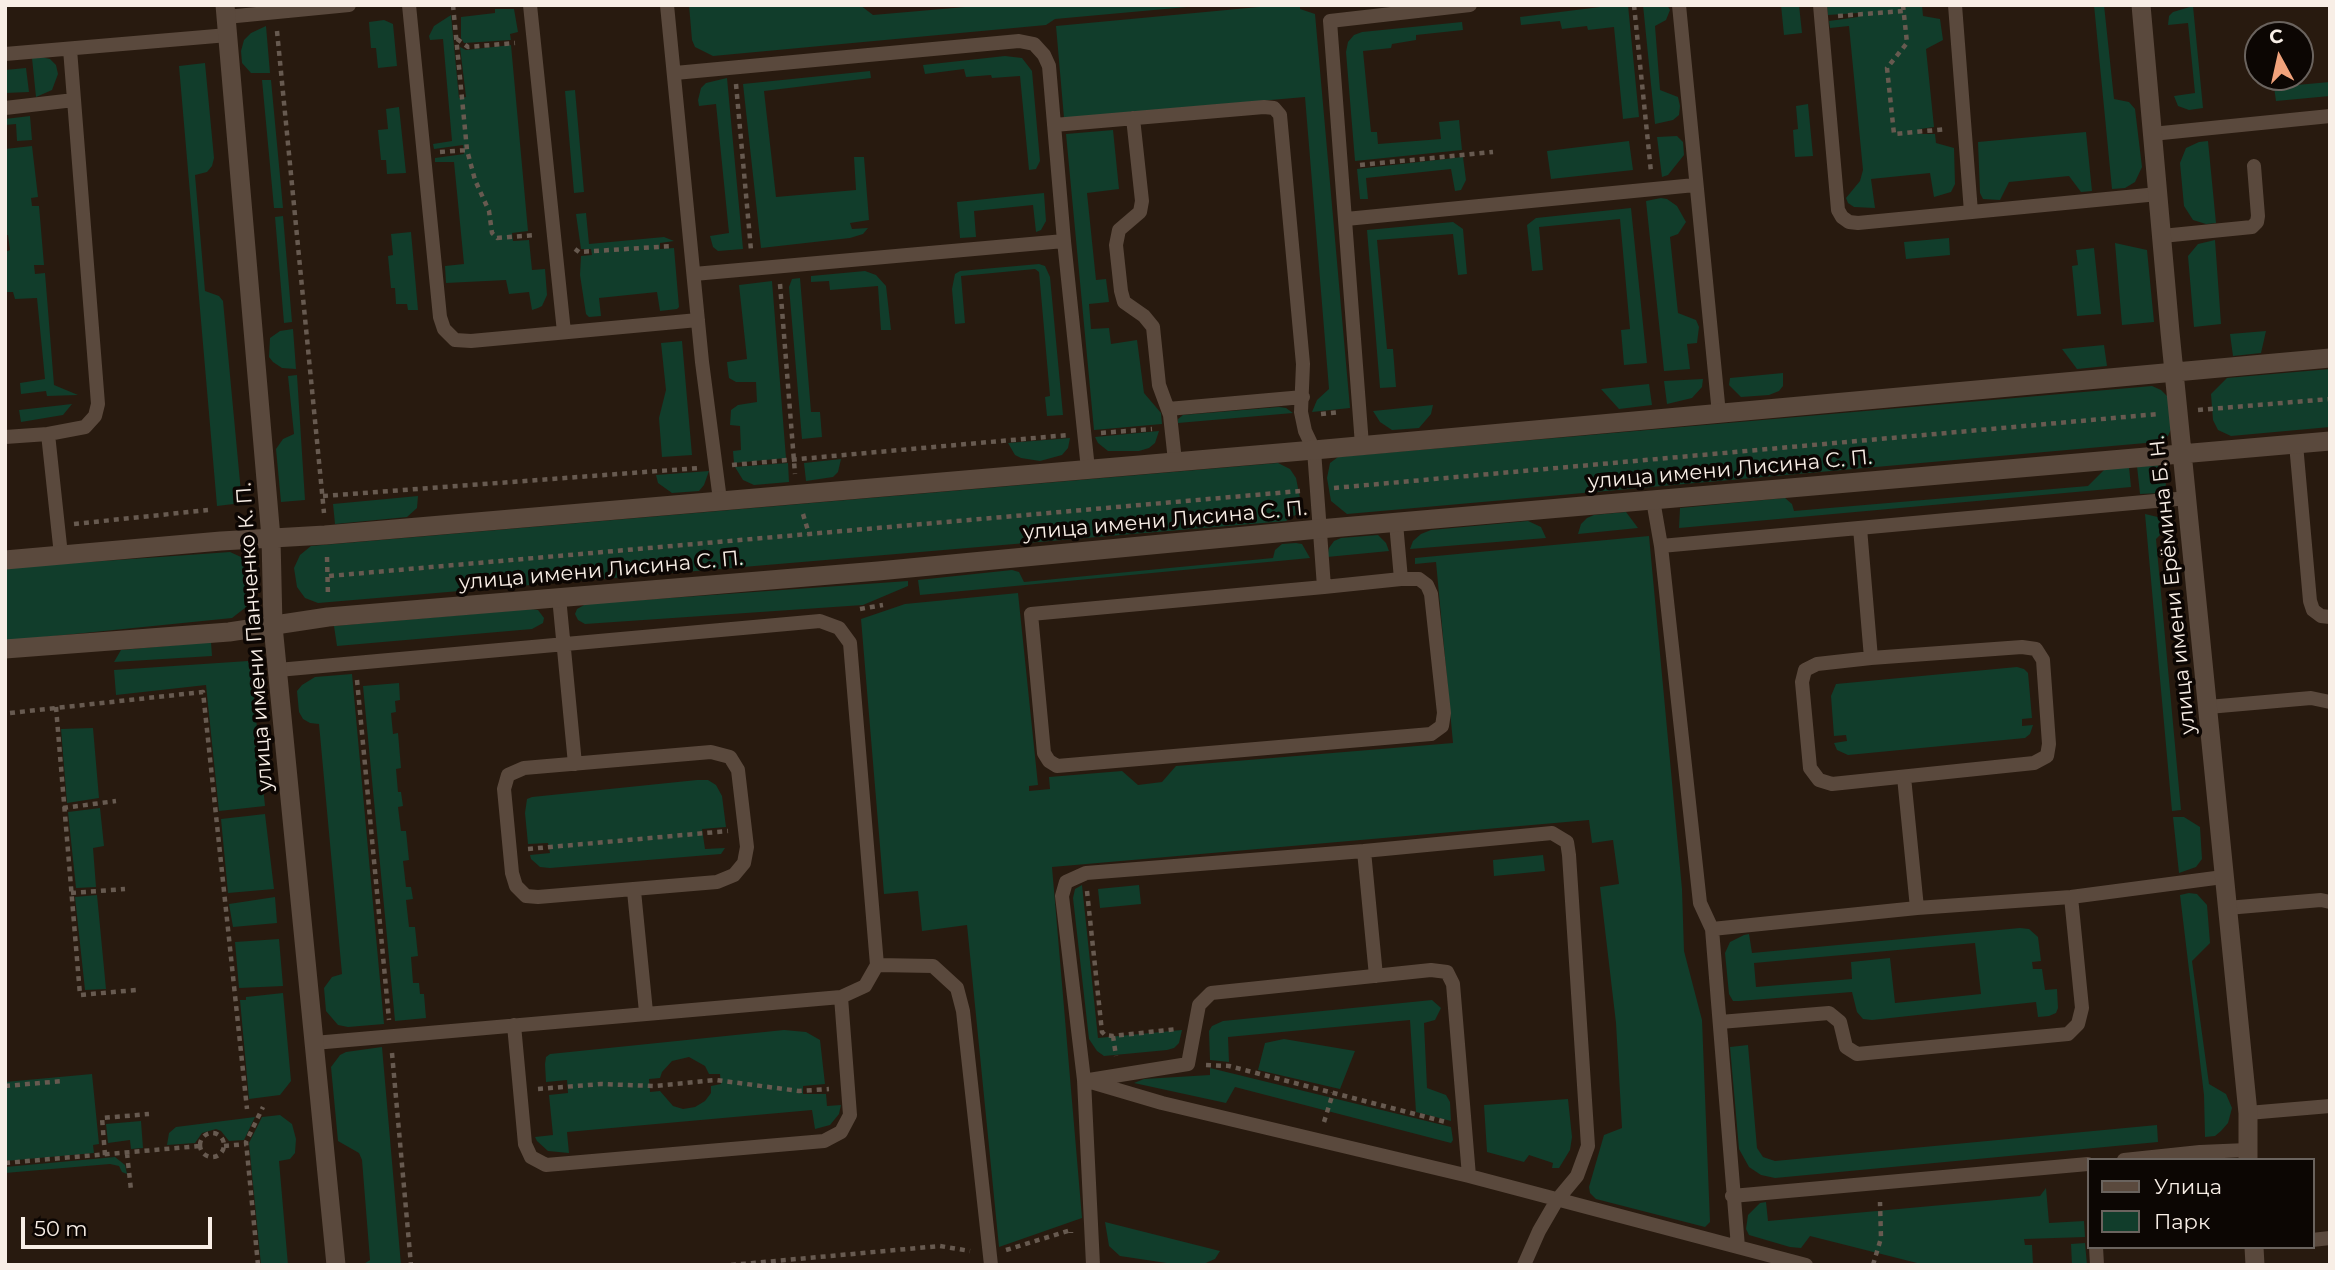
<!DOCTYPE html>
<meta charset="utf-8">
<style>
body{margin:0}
#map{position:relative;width:2335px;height:1270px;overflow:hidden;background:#281a0f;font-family:Montserrat,sans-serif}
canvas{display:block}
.frame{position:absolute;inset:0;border:7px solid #f8eee6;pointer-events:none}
.legend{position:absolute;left:2087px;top:1158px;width:228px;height:91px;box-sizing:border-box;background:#0c0603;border:2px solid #6a635e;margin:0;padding:9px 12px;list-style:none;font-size:21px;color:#f8eee6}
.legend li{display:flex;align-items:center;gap:14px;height:35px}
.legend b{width:35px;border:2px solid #6a635e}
.north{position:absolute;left:2244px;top:21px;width:70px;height:70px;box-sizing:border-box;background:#0c0603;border:2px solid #6a635e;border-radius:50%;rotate:352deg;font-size:19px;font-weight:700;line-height:28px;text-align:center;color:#f8eee6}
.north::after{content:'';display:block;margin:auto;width:24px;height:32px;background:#f1a27b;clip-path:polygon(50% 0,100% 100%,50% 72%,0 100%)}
.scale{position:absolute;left:21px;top:1217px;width:191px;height:32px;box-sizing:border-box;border:4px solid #f8eee6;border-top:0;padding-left:9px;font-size:21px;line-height:24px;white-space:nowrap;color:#f8eee6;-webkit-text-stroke:5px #0c0603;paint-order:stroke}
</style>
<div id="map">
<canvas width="2335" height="1270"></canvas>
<div class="frame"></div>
<ul class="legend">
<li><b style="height:9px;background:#5a493d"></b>Улица</li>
<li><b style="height:19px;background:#113d2b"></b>Парк</li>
</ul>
<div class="north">С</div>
<div class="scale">50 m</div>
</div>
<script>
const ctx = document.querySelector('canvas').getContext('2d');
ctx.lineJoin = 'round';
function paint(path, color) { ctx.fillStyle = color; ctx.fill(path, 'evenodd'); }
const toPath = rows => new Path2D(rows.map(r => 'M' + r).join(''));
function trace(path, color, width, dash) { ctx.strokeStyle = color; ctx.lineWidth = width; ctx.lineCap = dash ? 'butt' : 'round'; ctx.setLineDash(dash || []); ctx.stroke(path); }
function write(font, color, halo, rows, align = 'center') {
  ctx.font = font + ' Montserrat,sans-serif'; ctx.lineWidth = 7; ctx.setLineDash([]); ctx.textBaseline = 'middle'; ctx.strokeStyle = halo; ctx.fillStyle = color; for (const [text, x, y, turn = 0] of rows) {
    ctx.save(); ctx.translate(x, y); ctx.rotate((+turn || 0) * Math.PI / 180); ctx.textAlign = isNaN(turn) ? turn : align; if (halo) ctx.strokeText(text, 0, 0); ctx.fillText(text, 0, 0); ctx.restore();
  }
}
paint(toPath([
 [689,5,860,5,873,15,988,5,1209,5,1055,19,1046,25,713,56,695,47,692,40],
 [1280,5,1300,5,1300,9,1315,14,1350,408,1312,412,1317,400,1329,389,1305,97,1064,118,1056,26],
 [1616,5,1628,5,1639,117,1623,119,1614,27,1588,30,1587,26,1562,29,1560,21,1521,25,1520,17],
 [1643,5,1667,5,1670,10,1666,20,1655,26,1660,90,1678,97,1680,106,1679,115,1673,120,1655,124],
 [1781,5,1799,5,1802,33,1784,35],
 [1847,5,1900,5,1901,8,1907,7,1907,5,1922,5,1923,16,1940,19,1943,40,1926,49,1934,127,1920,129,1921,134,1935,134,1936,143,1954,148,1955,184,1951,192,1934,197,1930,173,1871,179,1875,208,1854,207,1848,203,1846,198,1860,181,1863,170,1849,26,1830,28,1829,21,1858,17,1858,13,1828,15,1827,7],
 [2094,5,2104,5,2114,99,2129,102,2135,109,2142,167,2135,182,2125,188,2112,189],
 [2193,6,2203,108,2189,110,2178,106,2174,96,2195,93,2188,23,2168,25,2169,16,2173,12],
 [495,9,514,9,518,32,510,34,511,40,464,43,461,38,461,17,495,13],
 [451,15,459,98,466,97,460,47,466,50,511,45,528,231,512,233,513,241,529,240,532,270,545,269,547,295,542,306,538,308,532,310,529,292,509,294,506,280,446,283,445,266,464,264,454,162,435,162,435,158,464,154,463,145,434,149,433,144,452,141,443,39,430,40,429,36,434,26],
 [384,20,393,24,397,66,378,68,376,48,371,48,369,22],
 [1462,22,1463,30,1416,35,1416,40,1392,44,1391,48,1363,51,1371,132,1377,132,1378,144,1441,139,1439,122,1459,120,1462,150,1355,161,1346,52,1348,42,1354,35,1362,32],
 [266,26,270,73,251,73,242,63,241,51,244,40,251,33],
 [1005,56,1022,58,1032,71,1040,161,1036,169,1029,170,1020,76,992,78,991,75,966,77,964,69,925,74,923,65],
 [41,57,50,59,56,65,58,74,52,90,36,97,32,58],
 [205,63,214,158,212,166,207,172,195,175,205,291,219,296,223,301,242,503,217,506,179,66],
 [26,68,29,92,5,93,5,70],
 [870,71,871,78,764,91,776,197,856,190,854,157,864,157,869,220,850,223,852,229,868,228,863,234,850,238,761,248,743,84],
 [727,78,743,249,718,251,713,247,710,236,729,233,716,104,699,106,698,100,701,88,706,83],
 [262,80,271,80,283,208,274,208],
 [2330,82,2330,96,2276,101,2274,87],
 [575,90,584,192,574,193,565,91],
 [1808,104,1813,156,1795,157,1793,130,1798,129,1796,106],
 [399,107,406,173,387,174,386,160,381,160,378,130,388,129,386,109],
 [30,116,32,140,17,141,16,124,5,125,5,119],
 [1113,130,1119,189,1087,193,1096,280,1106,279,1109,302,1089,304,1091,329,1109,328,1111,344,1137,340,1144,393,1161,413,1162,424,1094,430,1066,134],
 [2086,132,2092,191,2081,192,2069,176,2009,182,2000,200,1983,199,1980,193,1978,142],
 [1677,136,1683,142,1684,155,1668,175,1662,177,1657,137],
 [1629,141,1633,170,1551,179,1547,151],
 [2208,141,2216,223,2206,224,2193,220,2184,206,2180,163,2186,148,2199,142],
 [32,146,38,197,31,198,32,206,39,206,44,265,34,265,35,274,45,273,54,385,78,395,47,396,46,391,21,394,20,383,45,379,37,298,15,299,13,292,5,292,5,252,10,250,8,235,5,235,5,149],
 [1463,157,1466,180,1461,190,1455,191,1451,169,1366,178,1368,199,1360,199,1357,169],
 [1044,193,1046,221,1041,230,1036,232,1033,205,974,211,976,237,960,238,957,202],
 [1661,198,1667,199,1677,206,1686,222,1678,234,1670,237,1678,313,1696,320,1699,327,1697,343,1687,344,1690,369,1664,371,1646,201],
 [1631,208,1647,363,1624,365,1621,330,1630,329,1620,219,1539,227,1543,270,1532,271,1527,225,1536,218],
 [586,213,589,244,664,237,674,241,660,243,660,249,674,248,679,307,677,309,660,311,657,292,599,298,601,316,589,317,586,314,580,275,581,256,592,255,591,249,581,249,576,214],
 [283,216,292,322,284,323,275,217],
 [1453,222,1463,229,1467,274,1458,275,1453,234,1377,240,1387,349,1393,349,1396,387,1380,388,1367,230],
 [411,232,418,310,408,310,407,304,396,304,395,288,391,288,388,256,393,255,391,234],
 [1949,238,1950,255,1906,259,1904,242],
 [2215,240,2221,324,2194,327,2188,256,2198,244],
 [2115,243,2147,250,2154,322,2122,325],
 [2094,248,2101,314,2077,316,2072,266,2078,265,2076,250],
 [1039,264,1045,266,1050,277,1063,415,1047,416,1045,397,1050,396,1039,272,1035,269,961,276,965,323,955,324,952,289,955,274,960,271],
 [865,271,876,275,886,286,891,330,881,330,878,286,830,290,829,281,811,282,811,276],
 [800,278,811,412,820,412,822,437,802,439,789,287,792,279],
 [772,281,786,458,734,463,733,451,741,450,740,426,730,425,731,410,738,405,757,402,756,382,736,382,729,378,728,371,727,362,747,359,739,285],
 [293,329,296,369,282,368,273,362,269,357,270,338,280,331],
 [2266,331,2261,353,2233,356,2230,334],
 [682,341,692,455,662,457,659,418,666,390,661,343],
 [2104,345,2107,366,2077,369,2062,349],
 [2330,369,2330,427,2231,436,2218,430,2213,420,2211,394,2227,378],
 [1783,373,1783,386,1779,391,1769,395,1741,397,1729,385,1730,378],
 [297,375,305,500,281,502,276,449,283,439,294,434,288,376],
 [1703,379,1702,387,1692,398,1667,404,1664,381],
 [1649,384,1652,405,1619,409,1601,389],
 [2152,386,2161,390,2169,398,2172,427,2168,436,2157,442,1347,514,1331,501,1327,478,1330,463,1338,457],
 [72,404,63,415,21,422,19,410],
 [1433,405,1431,414,1419,428,1392,430,1380,422,1373,411],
 [1279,407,1286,408,1293,413,1178,423,1178,419,1183,415],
 [1159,431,1155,443,1149,448,1139,451,1108,451,1098,443,1095,437],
 [1070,438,1068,448,1062,455,1040,461,1021,458,1015,455,1008,443],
 [841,459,838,472,833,477,806,481,804,463],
 [788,463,789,482,754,485,743,480,735,467],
 [1278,463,1290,469,1296,478,1301,503,1297,514,1286,521,318,603,305,598,297,587,294,568,300,555,311,546],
 [2156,464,2165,471,2166,488,2160,493,2140,494,2137,466],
 [2129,467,2131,487,1679,528,1680,508,1785,498,1792,504,1794,511,2088,486,2105,469],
 [709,471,704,485,699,491,672,493,658,483,656,475],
 [418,496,417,508,407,517,335,524,333,504],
 [1626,512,1638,528,1578,534,1581,524,1587,518,1594,515],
 [2145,514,2162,518,2168,527,2156,539,2181,810,2172,811],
 [1528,521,1541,527,1546,538,1410,549,1413,541,1421,534,1431,530],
 [1378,535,1386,543,1389,551,1327,557,1329,548,1334,541,1341,538],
 [1649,536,1682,889,1684,951,1702,1020,1710,1222,1705,1227,1596,1199,1590,1193,1589,1187,1604,1135,1622,1128,1616,1023,1600,887,1619,884,1613,840,1592,843,1589,820,1052,867,1082,1218,999,1247,967,925,922,931,918,891,884,894,861,619,905,604,1018,593,1038,785,1029,786,1029,791,1050,789,1049,777,1122,771,1138,785,1162,782,1176,766,1453,743,1436,562,1415,564,1415,558],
 [1296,543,1302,544,1310,558,920,595,918,580,1012,570,1019,572,1024,582,1273,558,1275,550,1282,544],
 [230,552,241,557,249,567,256,584,254,601,232,618,5,641,5,568],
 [908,581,908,586,863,605,585,624,578,620,575,614,577,609,586,604],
 [530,609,538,610,544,618,543,623,532,629,337,646,334,626],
 [211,642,212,656,114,662,121,650],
 [248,661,252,679,265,806,219,811,206,685,116,695,114,670],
 [2017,667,2024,669,2028,673,2032,718,2022,719,2022,726,2033,725,2030,734,2025,738,1848,755,1837,750,1834,743,1847,741,1846,735,1834,736,1831,696,1836,684],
 [352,674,384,1024,348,1027,338,1025,326,1011,324,988,332,977,342,974,319,724,310,723,303,719,299,712,297,691,302,685,315,677],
 [399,683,400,700,395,701,396,712,391,713,393,734,398,733,401,768,396,769,398,792,401,792,403,806,398,807,401,831,406,831,409,860,403,861,406,887,411,887,413,899,406,900,409,927,415,927,418,956,411,957,413,983,419,983,420,994,424,994,426,1018,395,1021,363,686],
 [93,728,99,798,67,803,61,729],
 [697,780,708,780,716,785,722,796,726,827,702,829,705,849,725,848,721,854,550,868,540,867,531,859,530,855,550,853,548,843,528,844,525,813,527,799,532,797],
 [100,808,104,846,93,848,96,887,76,888,68,812],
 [265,814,274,889,228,893,221,819],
 [2173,817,2184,817,2200,827,2202,859,2196,867,2179,873],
 [1543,855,1545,871,1494,876,1493,860],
 [1082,885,1098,1038,1182,1030,1179,1043,1174,1048,1167,1050,1104,1056,1097,1051,1089,1039,1073,898,1075,889],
 [1139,885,1141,904,1100,908,1098,889],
 [2189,893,2197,894,2207,905,2210,943,2192,961,2209,1084,2226,1094,2232,1108,2228,1123,2221,1131,2215,1136,2205,1137,2204,1095,2180,895],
 [97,895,106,989,85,990,75,897],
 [275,897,277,923,233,927,229,904],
 [2020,928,2029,929,2038,937,2041,961,2032,962,2033,969,2042,969,2045,990,2057,989,2058,1008,2056,1013,2049,1016,2038,1017,2036,1002,1872,1020,1863,1019,1857,1012,1852,992,1739,1001,1733,1001,1729,994,1725,953,1730,942,1744,935,1749,934,1752,953],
 [1975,943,1981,994,1895,1003,1890,958,1851,962,1852,979,1756,987,1754,963],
 [279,939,283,986,239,988,235,942],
 [283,993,291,1081,280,1095,249,1099,240,1000,246,1000,246,997],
 [1432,1000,1441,1008,1435,1020,1424,1023,1427,1088,1446,1095,1450,1102,1451,1121,1416,1112,1410,1020,1228,1037,1229,1062,1210,1060,1209,1031,1212,1026,1223,1021],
 [784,1030,806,1032,820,1040,825,1084,803,1086,803,1094,826,1094,827,1106,841,1105,839,1114,830,1125,815,1129,812,1110,567,1132,569,1153,548,1151,537,1141,535,1137,553,1135,549,1095,568,1093,567,1080,546,1082,545,1064,546,1057,550,1054],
 [689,1057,705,1066,709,1074,720,1074,721,1084,711,1086,711,1093,705,1101,695,1107,683,1109,673,1106,660,1091,650,1092,649,1079,660,1078,662,1072,672,1061],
 [1284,1039,1355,1051,1340,1089,1258,1070,1265,1043],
 [1748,1045,1757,1148,1763,1157,1775,1161,2157,1125,2158,1142,1775,1178,1761,1175,1749,1167,1739,1149,1730,1047],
 [382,1047,401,1265,362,1265,370,1260,362,1160,359,1153,338,1141,331,1067,340,1055,346,1052],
 [1210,1068,1451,1127,1453,1140,1451,1143,1235,1087,1226,1103,1134,1083,1144,1079,1210,1075],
 [92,1074,99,1144,93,1145,94,1153,5,1161,5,1082],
 [1568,1099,1572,1137,1570,1150,1559,1168,1552,1168,1553,1163,1529,1155,1524,1162,1487,1152,1484,1105],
 [280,1115,292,1124,296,1139,295,1153,290,1159,279,1161,288,1265,261,1265,249,1143,262,1117],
 [255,1117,244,1140,229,1141,221,1131,216,1129,202,1133,195,1143,167,1145,169,1133,176,1127],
 [141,1121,143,1148,131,1149,130,1140,108,1143,106,1124],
 [115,1157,125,1165,127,1174,122,1172,119,1166,110,1164,5,1173,5,1167],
 [2046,1188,2049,1223,2084,1221,2085,1237,2024,1239,2025,1245,2032,1245,2033,1265,1925,1265,1810,1236,1801,1248,1790,1247,1749,1235,1746,1229,1748,1215,1760,1203,1766,1202,1768,1221,2040,1196],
 [1105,1222,1220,1251,1215,1259,1201,1265,1180,1265,1120,1256,1109,1246],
 [2085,1243,2087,1265,2072,1265,2071,1244]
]), '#113d2b');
trace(toPath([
 [453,5,467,150,475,180,489,211,492,233,497,238,536,235],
 [1634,5,1651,172],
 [1903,5,1907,43,1887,68,1894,134,1947,129],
 [1838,16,1904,11],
 [277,31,324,513],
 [457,39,468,47,515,43],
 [736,84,751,250],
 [440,152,467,150],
 [1360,165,1493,152],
 [575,249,579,252,673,246],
 [780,284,795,474],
 [2198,410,2330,399],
 [1321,414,1340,412],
 [1101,433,1152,429],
 [732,465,1068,435],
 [1334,488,2158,414],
 [323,496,699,468],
 [803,514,809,534],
 [74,524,208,510],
 [327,557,328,597],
 [329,576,1300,491],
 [860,609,883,605],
 [357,680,389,1020],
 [56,707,80,995,136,990],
 [10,713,203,692,247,1109],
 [63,808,116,801],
 [528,849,728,831],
 [1087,891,1102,1032,1105,1035,1113,1036,1177,1029],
 [71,893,125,889],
 [1113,1036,1116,1056],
 [392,1053,411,1265],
 [1206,1065,1229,1066,1446,1122],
 [5,1086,63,1081],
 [538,1089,601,1084,654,1086,716,1080,799,1091,829,1089],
 [1324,1122,1333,1093],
 '200 1145a12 12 0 1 1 24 0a12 12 0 1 1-24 0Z',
 [224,1146,246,1144],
 [127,1153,131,1190],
 [105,1155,102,1118,149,1114],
 [5,1163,200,1146],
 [1006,1250,1071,1230,1071,1233],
 [258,1265,246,1142,263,1107],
 [731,1265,940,1246,970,1251],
 [1873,1265,1881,1238,1880,1202]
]), '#675a50', 4.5, [5, 5]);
trace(toPath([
 [409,5,440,317,444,329,455,340,471,341,698,320],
 [530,5,564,332],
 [667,5,702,362,720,500],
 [1679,5,1719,414],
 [1820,5,1838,210,1842,217,1849,222,1858,223,2158,194],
 [1955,5,1971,212],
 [226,17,349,5],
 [5,54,228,35],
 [675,73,1019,41,1034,44,1044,55,1049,66,1064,241,1088,469],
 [5,108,74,100],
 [1133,118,1142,201,1140,212,1119,230,1116,245,1121,291,1124,302,1144,316,1153,327,1159,385,1170,415,1175,461],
 [1054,125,1264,107,1274,108,1280,115,1303,364,1301,412,1305,431,1314,450,1324,587,1401,579,1419,579,1427,585,1431,594,1444,713,1442,726,1431,734,1057,766,1049,761,1044,753,1031,614,1324,587],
 [2152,134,2330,116],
 [1346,219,1695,185],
 [2162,236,2252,227,2257,222,2258,216,2254,166],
 [694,274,1064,241],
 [1168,409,1303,397],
 [5,437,48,434],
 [2296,444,2310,601,2313,610,2321,616,2330,617],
 [1362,445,1330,21,1470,5],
 [1653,500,1661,546],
 [1396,523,1401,579],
 [1860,528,1871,658],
 [61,555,48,434,85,427,95,416,98,404,70,49],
 [559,597,575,764],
 [2022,647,2036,649,2043,660,2049,744,2047,756,2034,763,1832,784,1819,780,1810,768,1802,682,1805,670,1817,664,1871,658,2022,647],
 [278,670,820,621,839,628,850,643,877,965],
 [2208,707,2311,698,2330,702],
 [711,752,730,757,738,770,747,847,744,863,734,875,717,882,538,897,526,896,516,886,512,873,504,789,508,775,524,768,711,752],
 [1904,777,1917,908],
 [1364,851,1376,976],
 [634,891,646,1012],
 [2227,908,2321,900,2330,902],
 [1712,929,1917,908,2071,897,2223,877],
 [1720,1022,1829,1013,1840,1022,1846,1047,1857,1054,2068,1034,2078,1024,2082,1008,2071,897],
 [514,1025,525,1144,531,1157,546,1165,824,1141,841,1132,850,1115,841,997],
 [314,1043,841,997,865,986,877,965,933,966,957,988,963,1011,991,1265],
 [1084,1080,1162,1103,1469,1176,1806,1265],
 [1089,1080,1188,1064,1199,1005,1211,993,1431,970,1447,972,1453,984,1469,1176],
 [2248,1113,2330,1106],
 [2124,1160,2200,1152,2247,1150],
 [1732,1196,2088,1164],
 [2312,1240,2330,1238],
 [1738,1247,1712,929,1700,903,1661,546,2188,498],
 [2096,1247,2097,1265],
 [1093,1265,1084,1080,1062,896,1066,882,1086,873,1364,851,1552,833,1567,842,1569,855,1588,1146,1577,1176,1557,1200,1539,1231,1524,1265]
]), '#5a493d', 14);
trace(toPath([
 [225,5,271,538,273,626,336,1265],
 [2141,5,2170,332,2248,1113,2248,1160],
 [5,560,221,541,325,535,1314,450,2330,358],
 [5,649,229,632,328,617,878,571,1319,529,2330,441],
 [2254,1247,2255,1265]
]), '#5a493d', 19);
write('21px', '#f8eee6', '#0c0603', [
 ["улица имени Лисина С. П.",1730,470,-5],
 ["улица имени Лисина С. П.",1165,521,-5],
 ["улица имени Лисина С. П.",601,571,-5],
 ["улица имени Ерёмина Б. Н.",2173,585,-96],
 ["улица имени Панченко К. П.",255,637,-94]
]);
</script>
